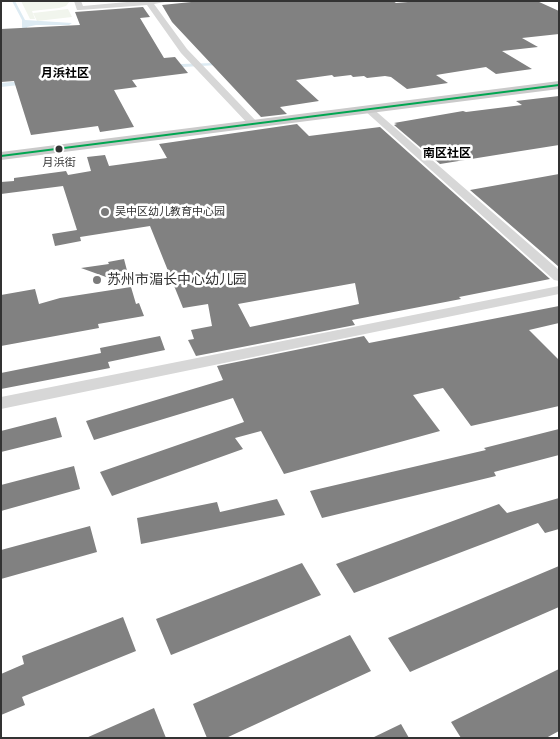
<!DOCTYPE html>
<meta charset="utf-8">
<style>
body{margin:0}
#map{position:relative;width:560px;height:739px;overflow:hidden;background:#fff;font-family:Figtree,sans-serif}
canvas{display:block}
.frame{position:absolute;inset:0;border:2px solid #333;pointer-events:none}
</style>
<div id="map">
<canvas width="560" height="739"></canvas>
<div class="frame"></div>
</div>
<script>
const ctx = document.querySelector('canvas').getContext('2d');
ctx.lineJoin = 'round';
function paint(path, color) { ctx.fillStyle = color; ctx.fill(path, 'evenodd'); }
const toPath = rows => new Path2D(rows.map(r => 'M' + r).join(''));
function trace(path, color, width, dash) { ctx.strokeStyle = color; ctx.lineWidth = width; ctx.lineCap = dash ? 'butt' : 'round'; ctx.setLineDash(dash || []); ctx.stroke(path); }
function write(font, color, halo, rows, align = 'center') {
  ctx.font = font + ' Figtree,"Noto Sans SC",sans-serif'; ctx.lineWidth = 5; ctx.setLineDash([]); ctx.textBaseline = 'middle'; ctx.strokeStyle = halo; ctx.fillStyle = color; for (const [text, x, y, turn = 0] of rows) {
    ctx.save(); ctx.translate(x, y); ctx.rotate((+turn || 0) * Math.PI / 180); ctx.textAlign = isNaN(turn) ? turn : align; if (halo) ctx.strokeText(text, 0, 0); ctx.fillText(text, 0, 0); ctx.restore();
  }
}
paint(toPath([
 [21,1,70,1,66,6,59,8,32,11,35,19,30,19],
 [68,9,72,17,37,21,33,13]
]), '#f1f5ed');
paint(toPath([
 [12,1,15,1,25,20,72,23,69,25,36,25,27,27,51,78,181,64,213,63,218,65,183,67,1,87,1,83,43,79,22,27,22,20]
]), '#ddebf3');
paint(toPath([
 [201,1,393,1,396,3,420,1,537,1,559,11,559,34,522,38,538,47,502,51,532,69,496,74,486,67,436,75,448,83,407,89,391,77,385,76,367,78,364,76,353,77,351,75,334,77,332,75,296,80,319,101,280,107,287,114,261,117,172,22,162,5],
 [143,7,150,17,140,18,164,58,175,57,188,73,132,80,137,87,114,90,134,127,100,132,98,126,31,135,14,81,1,82,1,29,80,25,75,12],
 [559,96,559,145,521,151,440,164,394,125,397,124,394,123,463,111,466,112,522,105,516,101],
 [297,124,309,136,380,127,550,279,459,297,461,299,352,320,355,325,196,356,188,340,194,339,191,330,212,326,208,304,183,308,150,226,80,237,81,241,55,246,52,234,77,230,63,186,1,194,1,182,14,181,14,178,66,171,68,175,91,171,87,157,105,155,109,166,167,158,159,144],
 [355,283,359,304,250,327,238,304],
 [559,174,559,267,470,190],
 [124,259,131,286,81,268,109,264,108,262],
 [131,287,136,304,139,303,144,316,98,324,99,328,1,346,1,295,35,289,39,304,60,298],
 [559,306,559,323,529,330,559,360,559,406,471,426,443,388,413,395,440,431,284,474,261,431,235,438,243,449,112,496,100,472,244,422,233,398,94,440,86,421,223,380,217,366,364,336,369,343],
 [160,336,165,350,108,362,110,368,1,389,1,373,101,353,100,348],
 [56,417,62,437,1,452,1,431],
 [559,429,559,455,494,472,496,476,322,518,310,491,486,450,484,448],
 [74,466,80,489,1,511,1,485],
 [559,498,559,529,545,533,538,523,354,593,336,564,499,504,507,513],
 [277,499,285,515,141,544,137,518,217,502,220,512],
 [90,526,97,552,1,579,1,550],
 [302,563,321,595,171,655,156,619],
 [559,566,559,607,410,672,388,638],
 [123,617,136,651,22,697,25,705,1,715,1,674,24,664,22,656],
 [350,635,371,671,226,738,207,738,193,704],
 [559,669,559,731,546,738,461,738,451,722],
 [154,708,166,738,86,738],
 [401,724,409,738,372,738]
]), '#818181');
paint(toPath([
 [74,1,81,1,83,6,138,1,170,1,154,4,187,49,259,124,254,127,250,126,181,53,147,5,80,10,77,10,74,1],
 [368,106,371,107,559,270,559,281,554,280,365,111,363,109,368,106],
 [559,286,559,294,1,409,1,397,559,286]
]), '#d7d7d7');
paint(toPath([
 [559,81,559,89,1,160,1,152,559,81]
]), '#cacaca');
paint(toPath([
 [559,84,559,86,1,157,1,155,559,84]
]), '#00a651');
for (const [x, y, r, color] of [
 [59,149,4.5,"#333"],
 [105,212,5,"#7a7a7a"],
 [97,280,5,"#7a7a7a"]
]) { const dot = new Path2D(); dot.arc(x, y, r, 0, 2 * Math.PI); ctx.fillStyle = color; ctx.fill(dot); trace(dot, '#fff', 2); }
write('11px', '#333', '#fff', [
 ["月浜街",59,163]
]);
write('11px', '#333', '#fff', [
 ["吴中区幼儿教育中心园",115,212]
], 'left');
write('bold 12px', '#000', '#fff', [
 ["月浜社区",65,73],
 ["南区社区",447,153]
]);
write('14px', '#333', '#fff', [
 ["苏州市湄长中心幼儿园",107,280]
], 'left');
</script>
